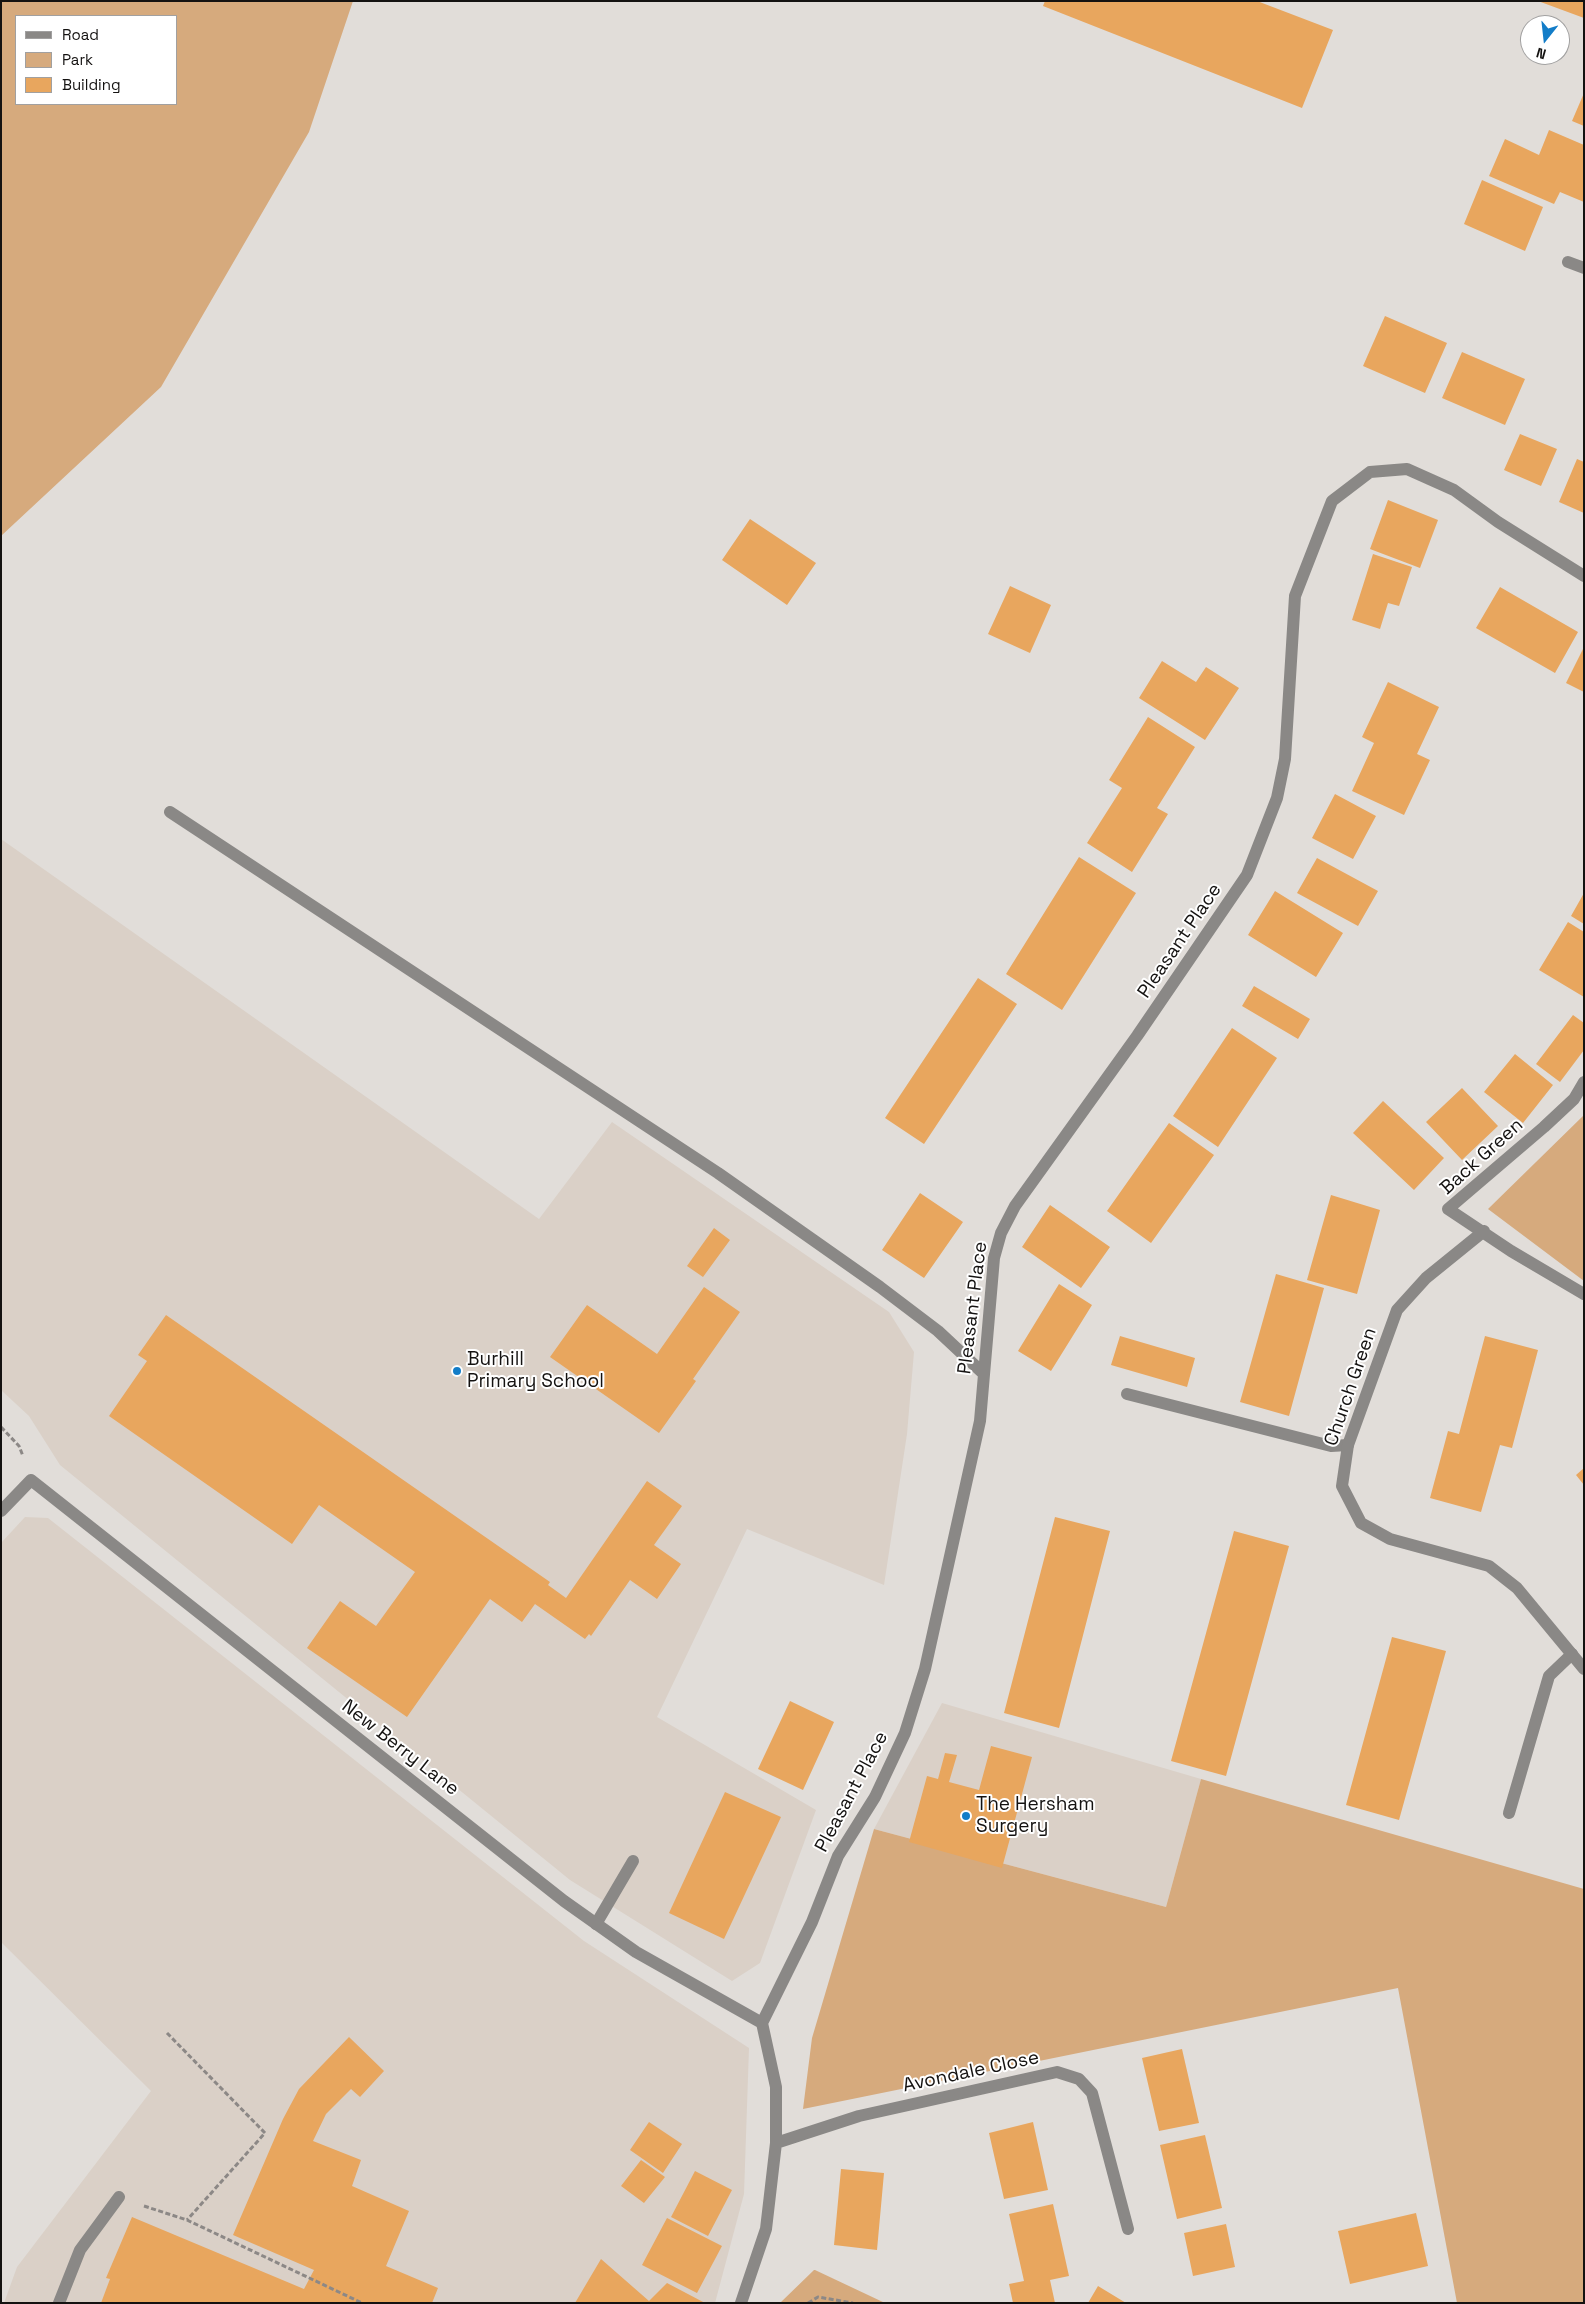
<!DOCTYPE html>
<style>
body{margin:0}
#map{position:relative;width:1585px;height:2304px;overflow:hidden;background:#e1ddd9;font-family:"Space Grotesk",sans-serif}
canvas{display:block}
.frame{position:absolute;inset:0;border:2px solid #141211;pointer-events:none}
.legend{position:absolute;left:15px;top:15px;width:162px;height:90px;box-sizing:border-box;background:#fff;border:1px solid #a1a0a0;margin:0;padding:6px 9px;list-style:none;font-size:15px;color:#141211}
.legend li{display:flex;align-items:center;gap:10px;height:25px}
.legend b{width:25px;border:1px solid #a1a0a0}
.north{position:absolute;left:1520px;top:15px;width:50px;height:50px;box-sizing:border-box;background:#fff;border:1px solid #a1a0a0;border-radius:50%;rotate:196deg;font-size:14px;font-weight:700;line-height:20px;text-align:center;color:#141211}
.north::after{content:'';display:block;margin:auto;width:18px;height:22px;background:#137dc8;clip-path:polygon(50% 0,100% 100%,50% 72%,0 100%)}
</style>
<div id="map">
<canvas width="1585" height="2304"></canvas>
<div class="frame"></div>
<ul class="legend">
<li><b style="height:6px;background:#8a8886"></b>Road</li>
<li><b style="height:14px;background:#d6aa7d"></b>Park</li>
<li><b style="height:14px;background:#e8a65e"></b>Building</li>
</ul>
<div class="north">N</div>
</div>
<script>
const ctx = document.querySelector('canvas').getContext('2d');
ctx.lineJoin = 'round';
function paint(path, color) { ctx.fillStyle = color; ctx.fill(path, 'evenodd'); }
const toPath = rows => new Path2D(rows.map(r => 'M' + r).join(''));
function trace(path, color, width, dash) { ctx.strokeStyle = color; ctx.lineWidth = width; ctx.lineCap = dash ? 'butt' : 'round'; ctx.setLineDash(dash || []); ctx.stroke(path); }
function write(font, color, halo, rows, align = 'center') {
  ctx.font = font + ' "Space Grotesk",sans-serif'; ctx.lineWidth = 4; ctx.setLineDash([]); ctx.textBaseline = 'middle'; ctx.strokeStyle = halo; ctx.fillStyle = color; for (const [text, x, y, turn = 0] of rows) {
    ctx.save(); ctx.translate(x, y); ctx.rotate((+turn || 0) * Math.PI / 180); ctx.textAlign = isNaN(turn) ? turn : align; if (halo) ctx.strokeText(text, 0, 0); ctx.fillText(text, 0, 0); ctx.restore();
  }
}
paint(toPath([
 [1,839,539,1219,612,1122,889,1312,914,1352,907,1434,884,1585,747,1529,657,1717,816,1810,760,1963,732,1981,570,1880,60,1465,29,1416,1,1390],
 [25,1517,48,1518,584,1941,749,2048,744,2194,715,2303,4,2303,17,2267,151,2091,1,1942,1,1543],
 [942,1703,1201,1779,1166,1907,874,1829]
]), '#dad0c7');
paint(toPath([
 [1,1,353,1,309,132,161,387,1,536],
 [16,16,176,16,176,104,16,104],
 [1584,1115,1584,1281,1488,1209],
 [1201,1779,1584,1889,1584,2303,1457,2303,1398,1988,803,2109,812,2038,874,1829,1166,1907],
 [814,2270,815,2270,885,2303,780,2303]
]), '#d6aa7d');
paint(toPath([
 [1045,1,1257,1,1333,30,1302,108,1043,6],
 [1538,1,1584,1,1584,18],
 [1584,93,1584,126,1572,121],
 [1549,130,1584,145,1584,202,1560,192,1554,204,1489,176,1505,139,1539,155],
 [1482,180,1543,207,1525,251,1464,224],
 [1385,316,1447,343,1425,393,1363,366],
 [1462,352,1525,379,1505,425,1442,398],
 [1520,434,1557,449,1541,486,1504,470],
 [1577,459,1584,462,1584,513,1559,502],
 [1388,500,1438,520,1420,568,1370,549],
 [750,519,816,563,787,605,722,560],
 [1373,554,1412,567,1399,606,1388,603,1380,629,1352,620],
 [1010,586,1051,605,1030,653,988,634],
 [1500,587,1578,632,1555,673,1476,628],
 [1584,647,1584,692,1566,683],
 [1162,661,1196,682,1206,667,1239,688,1205,740,1139,698],
 [1388,682,1439,707,1417,754,1430,760,1404,815,1352,791,1374,743,1362,737],
 [1148,717,1195,747,1157,808,1168,814,1132,872,1087,843,1122,788,1109,780],
 [1335,794,1376,816,1353,859,1312,838],
 [1079,857,1136,893,1062,1010,1006,974],
 [1317,858,1378,891,1358,926,1297,893],
 [1275,891,1343,933,1316,977,1248,935],
 [1584,893,1584,924,1571,916],
 [1568,922,1584,932,1584,997,1539,970],
 [978,978,1017,1004,924,1144,885,1118],
 [1254,986,1310,1019,1298,1039,1242,1006],
 [1573,1015,1584,1023,1584,1050,1560,1082,1536,1064],
 [1232,1028,1277,1058,1218,1147,1173,1116],
 [1515,1054,1553,1085,1523,1123,1484,1092],
 [1462,1088,1498,1126,1462,1160,1426,1122],
 [1383,1101,1444,1158,1414,1190,1353,1133],
 [1169,1123,1214,1155,1151,1243,1107,1211],
 [920,1193,963,1222,924,1278,882,1250],
 [1331,1195,1380,1210,1357,1294,1307,1280],
 [1050,1205,1110,1247,1081,1288,1022,1247],
 [714,1228,730,1240,703,1277,687,1266],
 [1276,1274,1324,1288,1289,1416,1240,1402],
 [1059,1284,1092,1305,1051,1371,1018,1351],
 [704,1287,740,1312,693,1379,696,1381,659,1433,550,1357,587,1305,657,1354],
 [166,1315,550,1582,548,1585,566,1598,647,1481,682,1506,654,1545,681,1564,657,1599,630,1580,591,1636,589,1634,585,1639,535,1604,522,1622,490,1599,407,1717,307,1648,340,1601,376,1626,415,1572,319,1505,292,1544,109,1416,147,1361,138,1355],
 [1120,1336,1195,1358,1187,1387,1111,1365],
 [1485,1336,1538,1350,1512,1448,1500,1445,1481,1512,1430,1498,1448,1431,1459,1434],
 [1584,1468,1584,1485,1576,1475],
 [1055,1517,1110,1531,1059,1728,1004,1713],
 [1234,1531,1289,1546,1226,1776,1171,1761],
 [1392,1637,1446,1651,1399,1820,1346,1805],
 [790,1701,834,1722,803,1790,758,1769],
 [991,1746,1032,1757,1002,1868,909,1842,927,1776,938,1779,945,1753,957,1755,949,1782,979,1790],
 [725,1792,781,1817,724,1939,669,1913],
 [349,2037,384,2071,360,2097,351,2089,326,2114,313,2141,361,2160,352,2186,409,2211,386,2266,438,2288,432,2303,101,2303,110,2279,106,2278,132,2217,304,2289,314,2270,233,2235,283,2119,299,2089],
 [1182,2049,1199,2123,1159,2131,1142,2058],
 [649,2122,682,2144,663,2173,630,2150],
 [1033,2122,1048,2190,1004,2199,989,2133],
 [1205,2135,1222,2208,1177,2219,1160,2145],
 [641,2160,665,2177,644,2203,621,2186],
 [841,2169,884,2173,877,2250,834,2245],
 [695,2171,732,2190,708,2236,671,2217],
 [1053,2204,1069,2276,1050,2280,1055,2303,1013,2303,1009,2284,1024,2281,1009,2214],
 [1416,2213,1428,2266,1350,2284,1338,2231],
 [667,2218,722,2246,697,2293,642,2265],
 [1226,2224,1235,2267,1193,2276,1184,2233],
 [601,2259,649,2301,667,2283,705,2303,575,2303],
 [1098,2286,1126,2303,1088,2303]
]), '#e8a65e');
trace(toPath([
 [1,1427,19,1446,23,1456],
 [167,2033,265,2133,187,2220],
 [144,2206,187,2220,362,2303],
 [808,2303,818,2297,853,2303]
]), '#8c8886', 3, [5, 2.5]);
trace(toPath([
 [1127,1394,1331,1446,1348,1445],
 [1509,1813,1549,1676,1572,1654],
 [596,1924,633,1861]
]), '#8a8886', 12);
trace(toPath([
 [1568,262,1584,268],
 [170,812,718,1173,880,1287,938,1331,984,1374],
 [1584,1082,1574,1099,1544,1127,1448,1209,1511,1251,1584,1294],
 [1484,1231,1426,1278,1397,1310,1348,1445,1342,1486,1361,1523,1390,1539,1489,1566,1517,1588,1584,1669],
 [1,1511,31,1480,564,1901,636,1952,762,2023],
 [776,2143,859,2116,1057,2072,1079,2079,1092,2093,1128,2229],
 [59,2303,80,2250,119,2197],
 [741,2303,766,2229,776,2143,776,2087,762,2023,812,1922,838,1856,875,1797,905,1733,925,1669,980,1421,994,1258,1001,1233,1015,1206,1137,1036,1247,875,1277,798,1285,759,1295,596,1332,501,1370,472,1407,469,1454,490,1498,522,1584,576]
]), '#8a8886', 12);
for (const [x, y, r, color] of [
 [457,1371,5,"#137dc8"],
 [966,1816,5,"#137dc8"]
]) { const dot = new Path2D(); dot.arc(x, y, r, 0, 2 * Math.PI); ctx.fillStyle = color; ctx.fill(dot); trace(dot, '#fff', 2); }
write('19px', '#141211', '#fff', [
 ["Pleasant Place",1180,941,-56],
 ["Back Green",1482,1157,-42],
 ["Pleasant Place",973,1308,-83],
 ["Church Green",1351,1387,-71],
 ["New Berry Lane",400,1748,38],
 ["Pleasant Place",852,1792,-62],
 ["Avondale Close",971,2072,-12]
]);
write('19px', '#141211', '#fff', [
 ["Burhill",467,1360],
 ["Primary School",467,1382],
 ["The Hersham",976,1805],
 ["Surgery",976,1827]
], 'left');
</script>
